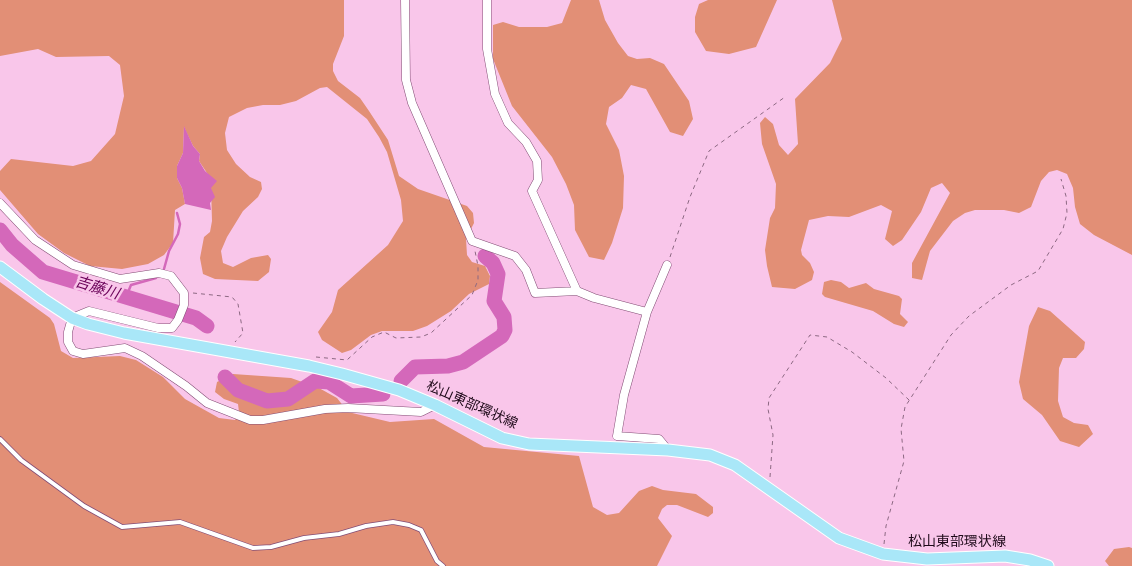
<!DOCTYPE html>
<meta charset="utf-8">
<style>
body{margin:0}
canvas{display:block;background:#f9c6ea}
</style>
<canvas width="1132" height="566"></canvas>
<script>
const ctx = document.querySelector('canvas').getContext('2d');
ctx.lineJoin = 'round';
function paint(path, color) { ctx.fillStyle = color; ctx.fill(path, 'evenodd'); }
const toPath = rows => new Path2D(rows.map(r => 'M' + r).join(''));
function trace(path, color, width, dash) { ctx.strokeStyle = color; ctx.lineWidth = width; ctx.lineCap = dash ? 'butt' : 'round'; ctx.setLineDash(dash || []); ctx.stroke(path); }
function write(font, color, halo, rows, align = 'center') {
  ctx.font = font + ' Figtree,"Noto Sans JP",sans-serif'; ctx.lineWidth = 5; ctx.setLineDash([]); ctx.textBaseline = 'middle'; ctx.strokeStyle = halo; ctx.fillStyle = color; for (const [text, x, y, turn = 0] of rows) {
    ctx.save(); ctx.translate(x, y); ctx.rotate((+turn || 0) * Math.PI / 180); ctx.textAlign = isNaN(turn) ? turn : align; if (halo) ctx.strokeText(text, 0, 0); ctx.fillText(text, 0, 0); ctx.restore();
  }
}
paint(toPath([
 [0,0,344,0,344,36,333,64,333,71,338,81,360,98,369,111,388,140,399,176,418,189,467,206,473,213,474,223,466,239,467,255,472,262,485,266,490,276,489,284,469,294,451,311,427,326,413,331,382,331,371,335,351,350,342,353,322,340,318,332,332,312,338,290,388,245,403,221,401,200,387,152,379,137,367,119,327,87,320,88,296,101,280,105,263,105,247,108,229,117,225,133,227,150,236,164,250,177,261,182,262,189,258,197,243,211,227,237,221,251,223,263,233,267,251,258,268,255,271,259,269,272,258,281,215,279,203,274,200,258,204,237,210,232,212,221,211,188,209,176,199,161,200,154,193,146,184,127,183,153,177,166,177,178,182,188,185,204,175,210,173,243,164,255,148,264,122,269,90,266,64,253,38,234,0,190,0,171,11,159,73,166,91,161,115,134,124,96,120,65,109,56,56,57,38,49,0,56],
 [571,0,599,0,605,20,618,43,628,56,637,59,650,58,664,64,689,101,693,119,683,136,670,132,646,89,631,85,622,98,609,107,606,124,619,150,624,176,623,208,612,243,604,260,589,257,575,230,574,205,566,184,552,157,512,106,493,59,493,25,503,22,519,27,547,27,562,23],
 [708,0,777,0,756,47,729,54,706,51,695,32,695,17,699,4],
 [832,0,1132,0,1132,255,1094,235,1080,224,1075,207,1073,188,1067,174,1057,170,1049,172,1041,181,1031,207,1019,213,1004,210,975,210,965,213,953,221,930,251,922,280,912,278,912,263,950,193,942,183,931,188,921,212,902,240,893,246,885,239,892,211,881,205,849,217,828,216,809,220,801,250,802,255,810,263,814,272,812,280,795,289,772,287,767,266,765,250,770,218,775,208,776,184,762,144,760,123,765,117,773,124,779,145,788,155,798,144,795,99,830,63,842,39],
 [831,280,841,282,849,288,866,283,874,289,899,296,902,299,900,314,908,322,904,327,894,324,873,311,825,297,822,294,824,282],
 [0,282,50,318,54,324,61,351,73,358,120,356,136,360,163,377,185,399,219,418,235,420,239,412,238,404,224,399,215,392,217,382,233,374,291,378,319,388,337,398,348,412,390,422,434,419,484,447,579,456,593,507,607,515,619,513,639,491,652,486,663,490,696,494,713,507,713,513,708,517,677,505,667,505,662,509,658,518,672,536,657,566,0,566],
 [1038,307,1050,311,1085,342,1084,349,1076,358,1063,358,1059,368,1058,401,1063,417,1074,423,1088,425,1093,434,1079,447,1060,441,1042,415,1023,399,1019,382,1029,326],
 [1129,547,1132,548,1132,566,1109,566,1105,561,1114,549]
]), '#e28f76');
paint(toPath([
 [184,126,193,146,200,154,199,161,205,171,217,181,211,188,215,197,210,203,211,210,185,204,182,188,177,178,177,166,183,153]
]), '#d468ba');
trace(toPath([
 [164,269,169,251,178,234,180,224,177,213],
 [126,297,131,285,156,278]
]), '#d468ba', 2.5);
trace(toPath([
 [0,230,12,245,43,272,196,318,207,326],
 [225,377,238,390,267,401,288,399,315,381,329,382,351,396,383,394],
 [401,381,415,367,448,366,463,362,502,336,505,330,504,317,494,301,498,274,493,263,485,256]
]), '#d468ba', 15);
const service = toPath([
 [0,439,21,460,84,506,122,527,180,522,253,548,271,547,304,538,339,534,366,526,393,522,409,525,421,530,437,561,443,566]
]);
const minor = toPath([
 [405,0,406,80,412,103,472,241,515,256,526,270,535,293,577,291,594,298,647,312],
 [487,0,487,49,495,94,508,123,526,142,537,161,538,180,532,191,577,291],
 [0,203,35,240,73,265,120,279,159,273,171,276,184,293,184,305,178,320,172,328,158,328,89,311,72,318,68,332,68,342,73,351,83,354,125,348,142,356,186,386,207,403,250,420,263,420,325,409,348,408,421,412,435,405],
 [667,265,647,312,624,395,617,436,659,439,668,450]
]);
const primary = toPath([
 [0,267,43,299,72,318,88,324,124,333,309,366,342,374,399,390,435,405,502,438,529,444,668,450,710,455,735,465,839,538,883,554,927,559,1005,556,1030,560,1048,566]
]);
trace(service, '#834d75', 5.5);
trace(minor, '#834d75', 9);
trace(primary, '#fff', 13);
trace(toPath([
 [670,257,690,197,709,151,785,97],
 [193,293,232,297,238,304,243,333,235,342],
 [316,357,347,360,372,337,384,332,396,338,421,337,431,333,472,295,478,280,478,266,475,251],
 [770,477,773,435,768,409,769,398,810,335,827,337,852,352,886,378,909,400],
 [884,544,886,526,904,461,901,429,905,407,951,335,969,316,1011,285,1038,271,1063,229,1067,213,1066,196,1061,179]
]), '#8c6882', 1, [4, 4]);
trace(service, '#fff', 4);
trace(minor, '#fff', 8);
trace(primary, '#a9e7f8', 11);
write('14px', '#1e0919', '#f9c6ea', [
 ["松山東部環状線",472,405,24],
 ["松山東部環状線",957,542]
]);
write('italic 15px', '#6a0058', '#f9c6ea', [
 ["吉藤川",97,288,17]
]);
</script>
